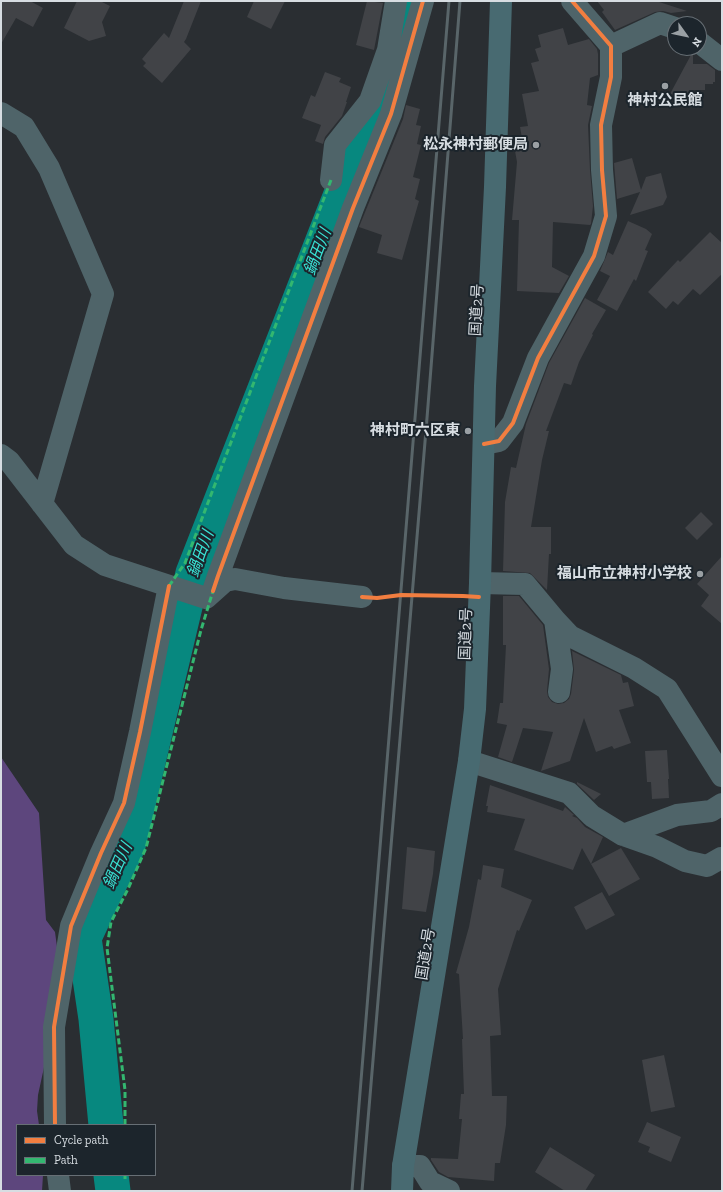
<!DOCTYPE html>
<meta charset="utf-8">
<style>
body{margin:0}
#map{position:relative;width:723px;height:1192px;overflow:hidden;background:#2a2e32;font-family:"Zilla Slab",serif}
canvas{display:block}
.frame{position:absolute;inset:0;border:2px solid #d7dde2;pointer-events:none}
.legend{position:absolute;left:16px;top:1124px;width:140px;height:52px;box-sizing:border-box;background:#1c252c;border:1px solid #676f75;margin:0;padding:5px 7px;list-style:none;font-size:12px;color:#d7dde2}
.legend li{display:flex;align-items:center;gap:8px;height:20px}
.legend b{width:20px;border:1px solid #676f75}
.north{position:absolute;left:667px;top:16px;width:40px;height:40px;box-sizing:border-box;background:#1c252c;border:1px solid #676f75;border-radius:50%;rotate:123deg;font-size:11px;font-weight:700;line-height:16px;text-align:center;color:#d7dde2}
.north::after{content:'';display:block;margin:auto;width:14px;height:18px;background:#9aa0a4;clip-path:polygon(50% 0,100% 100%,50% 72%,0 100%)}
</style>
<div id="map">
<canvas width="723" height="1192"></canvas>
<div class="frame"></div>
<ul class="legend">
<li><b style="height:5px;background:#f27e40"></b>Cycle path</li>
<li><b style="height:5px;background:#33b770"></b>Path</li>
</ul>
<div class="north">N</div>
</div>
<script>
const ctx = document.querySelector('canvas').getContext('2d');
ctx.lineJoin = 'round';
function paint(path, color) { ctx.fillStyle = color; ctx.fill(path, 'evenodd'); }
const toPath = rows => new Path2D(rows.map(r => 'M' + r).join(''));
function trace(path, color, width, dash) { ctx.strokeStyle = color; ctx.lineWidth = width; ctx.lineCap = dash ? 'butt' : 'round'; ctx.setLineDash(dash || []); ctx.stroke(path); }
function write(font, color, halo, rows, align = 'center') {
  ctx.font = font + ' "Zilla Slab","Noto Sans JP",serif'; ctx.lineWidth = 4; ctx.setLineDash([]); ctx.textBaseline = 'middle'; ctx.strokeStyle = halo; ctx.fillStyle = color; for (const [text, x, y, turn = 0] of rows) {
    ctx.save(); ctx.translate(x, y); ctx.rotate((+turn || 0) * Math.PI / 180); ctx.textAlign = isNaN(turn) ? turn : align; if (halo) ctx.strokeText(text, 0, 0); ctx.fillText(text, 0, 0); ctx.restore();
  }
}
paint(toPath([
 [1,757,39,813,46,920,55,932,59,962,48,1049,38,1095,37,1111,39,1125,17,1125,17,1175,43,1175,42,1191,1,1191]
]), '#5d467d');
trace(toPath([
 [106,1125,96,1019,84,938,103,897,128,846,193,573,354,161,383,99,406,22,410,1],
 [111,1175,113,1191]
]), '#07887f', 35);
paint(toPath([
 [1,1,30,1,43,8,33,27,16,18,1,44],
 [77,1,100,1,110,6,102,22,106,36,89,41,64,28],
 [184,1,201,1,186,39,184,42,191,49,162,83,143,66,146,63,142,59,164,33,169,38],
 [254,1,285,1,271,29,247,17],
 [367,1,383,3,374,50,356,45],
 [597,1,656,1,687,11,671,13,663,11,655,12,615,30,602,12,604,10],
 [563,28,568,45,589,39,597,49,598,54,598,75,590,78,587,105,592,106,588,125,590,170,593,206,591,224,590,225,553,222,552,267,569,276,559,293,517,291,519,220,512,220,517,162,515,151,524,149,520,127,528,126,522,94,539,91,531,63,539,61,535,49,541,47,538,35],
 [692,53,693,53,693,64,707,64,715,70,715,82,713,82,713,84,705,84,705,90,692,90,691,97,670,94],
 [325,72,341,78,339,82,351,87,346,102,347,102,342,116,325,137,323,144,315,141,321,125,302,118,311,95,315,97],
 [406,105,420,109,416,125,421,126,417,144,421,145,413,177,420,179,415,199,419,201,402,260,377,253,382,235,359,227,403,119],
 [632,158,641,190,646,177,661,173,667,197,663,205,630,215,640,192,617,199,614,163],
 [628,221,646,229,652,234,645,250,648,251,636,281,634,279,617,311,597,300,610,276,600,271,608,252,613,255],
 [710,232,722,243,722,274,700,295,693,289,678,305,673,301,666,309,648,292,678,260,680,262],
 [585,298,606,310,592,334,593,335,579,362,571,385,564,383,546,431,549,431,542,460,531,527,551,527,551,554,549,554,547,590,530,573,503,571,505,502,511,467,516,468,526,424,549,363],
 [701,512,713,524,697,540,685,528],
 [722,556,722,624,701,606,709,595,697,584],
 [503,596,519,596,543,625,549,669,547,691,548,697,552,702,558,704,564,703,569,699,571,694,574,670,572,651,621,675,623,683,628,682,634,706,619,710,631,743,614,749,612,746,596,752,584,718,570,761,541,771,553,732,523,728,512,762,498,757,507,725,497,723,500,703,503,703,506,645,503,645],
 [667,750,669,779,668,779,669,798,652,799,651,782,647,782,645,751],
 [577,782,601,794,594,800,577,784],
 [490,785,563,811,565,807,574,815,572,816,577,818,585,827,603,837,591,864,582,848,573,870,514,850,525,819,487,812,488,806,486,806],
 [407,847,435,851,433,874,426,912,402,909],
 [621,848,640,879,609,896,591,864],
 [483,865,504,869,501,887,532,900,519,931,517,930,498,989,501,1035,490,1036,492,1096,507,1096,506,1125,500,1163,495,1163,494,1181,448,1177,439,1172,431,1160,431,1158,458,1159,462,1119,459,1119,461,1094,464,1094,462,1039,463,1039,459,974,456,973,469,927,478,879,481,880],
 [602,892,615,915,586,930,574,907],
 [664,1055,675,1107,651,1112,642,1060],
 [647,1122,681,1137,671,1162,648,1152,650,1147,638,1142],
 [550,1147,595,1175,585,1191,565,1191,535,1172]
]), '#414347');
trace(toPath([
 [699,42,722,60],
 [611,46,660,23,675,28],
 [1,113,24,127,49,168,103,294,42,504],
 [331,180,335,145,370,101,388,50,396,1],
 [484,444,499,441,513,423,538,358,594,256,606,216,602,170,601,125,611,77,611,46,572,1],
 [1,455,9,461,74,545,105,565,206,598,225,581,235,579,284,588,362,597],
 [480,583,525,584,555,620,562,669,559,692],
 [213,591,218,576,353,208,391,114,423,1],
 [555,620,570,636,634,668,667,689,722,776],
 [469,761,569,793,592,816,623,835,657,847,685,861,707,866,721,858],
 [623,835,677,815,711,811,722,804],
 [55,1125,54,1027,71,926,101,853,124,803,140,732,169,586],
 [403,1166,420,1166,430,1182,449,1191],
 [58,1175,60,1191]
]), '#4f6469', 22);
trace(toPath([
 [402,1191,403,1166,469,761,475,709,480,583,485,386,495,187,501,1]
]), '#486a71', 22);
trace(toPath([
 [352,1191,449,1],
 [362,1191,427,418,460,1]
]), '#596569', 3);
trace(toPath([
 [169,586,185,563,331,180],
 [125,1125,125,1090,107,948,111,922,128,889,146,848,201,630,213,591],
 [125,1179,125,1175]
]), '#33b770', 3, [6, 3]);
trace(toPath([
 [484,444,499,441,513,423,538,358,594,256,606,216,602,170,601,125,611,77,611,46,572,1],
 [213,591,218,576,353,208,391,114,423,1],
 [362,597,377,598,401,595,463,596,479,597],
 [55,1125,54,1027,71,926,101,853,124,803,140,732,169,586]
]), '#f27e40', 4);
for (const [x, y, r, color] of [
 [665,86,4,"#9aa0a4"],
 [536,145,4,"#9aa0a4"],
 [468,431,4,"#9aa0a4"],
 [700,574,4,"#9aa0a4"]
]) { const dot = new Path2D(); dot.arc(x, y, r, 0, 2 * Math.PI); ctx.fillStyle = color; ctx.fill(dot); trace(dot, '#1c252c', 1.5); }
write('bold 15px', '#d7dde2', '#1c252c', [
 ["神村公民館",665,101,"center"],
 ["松永神村郵便局",528,145],
 ["神村町六区東",460,431],
 ["福山市立神村小学校",692,574]
], 'right');
write('15px', '#d7dde2', '#1c252c', [
 ["国道2号",477,310,-87],
 ["国道2号",466,634,-88],
 ["国道2号",426,954,-81]
]);
write('italic 16px', '#39e0d3', '#1c252c', [
 ["鍋田川",318,252,-69],
 ["鍋田川",201,554,-70],
 ["鍋田川",118,866,-66]
]);
</script>
